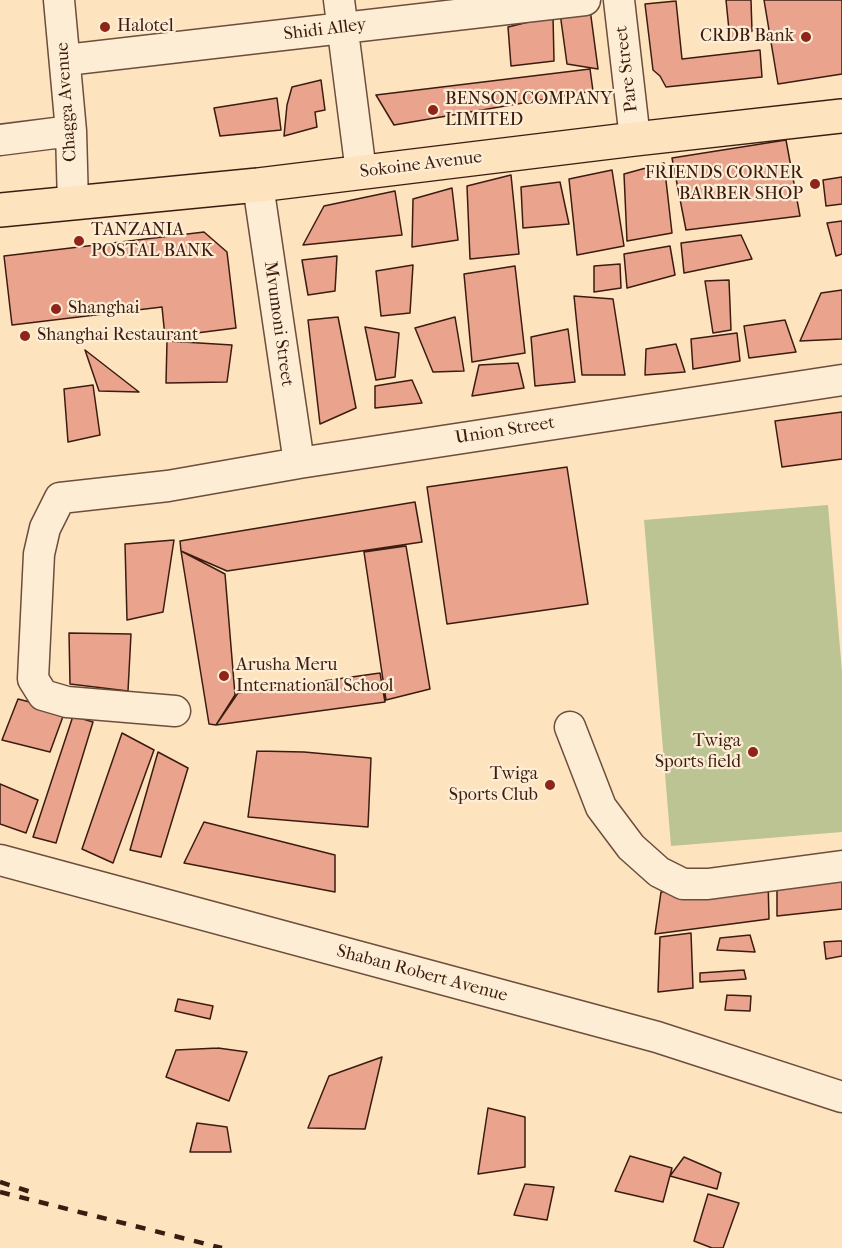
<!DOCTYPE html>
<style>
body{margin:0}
canvas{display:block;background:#fde3be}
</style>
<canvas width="842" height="1248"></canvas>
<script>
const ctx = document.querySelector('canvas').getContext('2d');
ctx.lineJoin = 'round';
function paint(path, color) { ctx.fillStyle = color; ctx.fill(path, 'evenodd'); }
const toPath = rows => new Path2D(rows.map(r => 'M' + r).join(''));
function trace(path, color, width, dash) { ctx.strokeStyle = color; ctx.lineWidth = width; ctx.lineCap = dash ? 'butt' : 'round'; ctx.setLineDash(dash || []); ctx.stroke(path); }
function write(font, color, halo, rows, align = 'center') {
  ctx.font = font + ' "IM FELL French Canon",serif'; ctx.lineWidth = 4.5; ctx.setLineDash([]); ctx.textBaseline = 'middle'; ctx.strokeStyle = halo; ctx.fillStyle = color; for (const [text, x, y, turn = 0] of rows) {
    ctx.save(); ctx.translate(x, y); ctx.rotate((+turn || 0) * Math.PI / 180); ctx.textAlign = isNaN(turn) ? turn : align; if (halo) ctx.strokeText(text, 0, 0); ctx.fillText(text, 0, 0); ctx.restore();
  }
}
paint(toPath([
 [828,505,842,672,842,832,671,846,644,520]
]), '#bcc494');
const building = toPath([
 [726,0,751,0,752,31,730,40,726,0],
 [764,0,842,0,842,74,778,84,764,0],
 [676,1,682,59,760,50,762,77,666,87,660,76,653,70,645,4,676,1],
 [590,9,598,69,567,64,560,13,590,9],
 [553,16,554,61,511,66,508,27,553,16],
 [590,69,593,91,394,125,376,95,590,69],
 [321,80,325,110,315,112,317,127,284,136,287,105,292,87,321,80],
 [277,98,281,130,220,136,214,108,277,98],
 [786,140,800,216,686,230,672,158,786,140],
 [664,163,672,233,627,241,624,174,664,163],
 [612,170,624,246,577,255,569,179,612,170],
 [511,175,519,254,470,259,467,186,511,175],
 [842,177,842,204,826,206,823,180,842,177],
 [560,182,569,224,523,228,521,187,560,182],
 [452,188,458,240,412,247,413,199,452,188],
 [395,191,402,235,303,245,324,206,395,191],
 [842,221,842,254,836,256,827,223,842,221],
 [204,232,227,252,236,328,165,337,162,307,12,325,4,256,204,232],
 [741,235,752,259,684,273,681,243,741,235],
 [670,246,675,275,627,288,624,254,670,246],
 [337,256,335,291,308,295,302,260,337,256],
 [620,264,621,288,594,292,594,266,620,264],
 [413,265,410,313,381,316,376,271,413,265],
 [515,266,525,353,472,362,464,274,515,266],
 [729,280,731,330,713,333,705,281,729,280],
 [842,290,842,339,800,341,821,293,842,290],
 [574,296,613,299,625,375,582,375,574,296],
 [338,317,356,408,320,424,308,320,338,317],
 [455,317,464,371,433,372,415,328,455,317],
 [785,320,796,352,749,358,744,326,785,320],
 [365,327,399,333,395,377,376,380,365,327],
 [568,329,575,382,535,386,531,337,568,329],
 [737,333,740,361,693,369,691,339,737,333],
 [167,341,232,345,227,382,166,383,167,341],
 [676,344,685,372,645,375,646,349,676,344],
 [85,350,139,392,99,391,85,350],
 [518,363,524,388,472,396,479,365,518,363],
 [412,380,422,403,375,408,375,386,412,380],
 [93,385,100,435,68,442,64,389,93,385],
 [842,412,842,459,782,467,775,421,842,412],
 [567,467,588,604,447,624,427,487,567,467],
 [415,502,422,542,227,571,181,551,180,541,415,502],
 [174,540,163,612,127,620,125,544,174,540],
 [406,546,430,689,386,700,364,552,406,546],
 [181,551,225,574,235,695,216,725,209,724,181,551],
 [69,633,131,634,128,691,70,684,69,633],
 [380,673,385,702,216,725,238,693,380,673],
 [18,699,65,711,50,752,2,740,18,699],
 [73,716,93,722,56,843,33,837,73,716],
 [122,733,154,750,113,863,82,849,122,733],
 [257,751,304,752,371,758,368,827,248,817,257,751],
 [158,752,188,768,161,857,130,850,158,752],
 [0,784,38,800,26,833,0,824,0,784],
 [204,822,335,855,335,892,184,863,204,822],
 [842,875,842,909,777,916,777,881,842,875],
 [768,879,769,919,655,934,661,892,768,879],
 [691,933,693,988,658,992,660,937,691,933],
 [750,935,755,952,717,950,720,938,750,935],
 [839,941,842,941,842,956,826,959,824,942,839,941],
 [744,970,746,979,700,982,700,973,744,970],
 [727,995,751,996,750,1011,725,1010,727,995],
 [178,999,213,1006,210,1019,175,1011,178,999],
 [218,1048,247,1052,229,1101,166,1077,176,1050,218,1048],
 [382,1057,365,1129,308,1128,329,1076,382,1057],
 [488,1108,525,1117,525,1167,478,1174,488,1108],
 [197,1123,227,1127,231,1152,190,1152,197,1123],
 [630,1156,672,1168,663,1202,615,1191,630,1156],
 [684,1157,721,1173,717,1189,670,1176,684,1157],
 [525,1184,554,1187,547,1220,514,1215,525,1184],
 [708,1194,739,1203,723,1248,712,1248,694,1241,708,1194]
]);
paint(building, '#eaa38d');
trace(building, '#3c1c10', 1.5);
const minor = toPath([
 [59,0,71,131,73,204],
 [339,0,361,172],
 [619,0,635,139],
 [66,60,585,0],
 [0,140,71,131],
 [258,185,299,463],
 [175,711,67,702,43,695,33,679,39,554,45,528,60,498,168,486,299,463,842,380],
 [570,727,601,807,631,847,659,872,683,884,708,884,842,866],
 [0,860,657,1037,842,1097]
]);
const major = toPath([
 [0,210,258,185,635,139,842,116]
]);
trace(minor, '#6c4e3c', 33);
trace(major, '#3c1c10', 36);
trace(minor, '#feedd5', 30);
trace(major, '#fde3be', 33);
trace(toPath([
 [0,1182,37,1194],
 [0,1192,222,1248]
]), '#3c1c10', 4.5, [10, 10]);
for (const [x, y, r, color] of [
 [105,27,6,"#8f2418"],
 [806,37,6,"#8f2418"],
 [433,110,6,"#8f2418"],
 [815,184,6,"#8f2418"],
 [79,241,6,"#8f2418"],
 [56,309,6,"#8f2418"],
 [25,336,6,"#8f2418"],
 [224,676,6,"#8f2418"],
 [753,752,6,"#8f2418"],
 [550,785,6,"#8f2418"]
]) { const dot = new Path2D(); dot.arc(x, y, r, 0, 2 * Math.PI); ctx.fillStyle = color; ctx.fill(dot); trace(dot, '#feedd5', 2); }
write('18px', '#3c1c10', '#feedd5', [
 ["Halotel",117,27],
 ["CRDB Bank",794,37,"right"],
 ["BENSON COMPANY",445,100],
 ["LIMITED",445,121],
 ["FRIENDS CORNER",803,174,"right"],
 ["BARBER SHOP",803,195,"right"],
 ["TANZANIA",91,231],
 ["POSTAL BANK",91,252],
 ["Shanghai",68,309],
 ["Shanghai Restaurant",37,336],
 ["Arusha Meru",236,666],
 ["International School",236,687],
 ["Twiga",741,742,"right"],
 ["Sports field",741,763,"right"],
 ["Twiga",538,775,"right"],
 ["Sports Club",538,796,"right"]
], 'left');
write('18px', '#3c1c10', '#feedd5', [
 ["Shidi Alley",325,30,-7],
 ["Pare Street",627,69,-97],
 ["Chagga Avenue",67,102,-94],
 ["Sokoine Avenue",421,165,-7],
 ["Mvumoni Street",278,324,82],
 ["Union Street",505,431,-9],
 ["Shaban Robert Avenue",422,974,15]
]);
</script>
